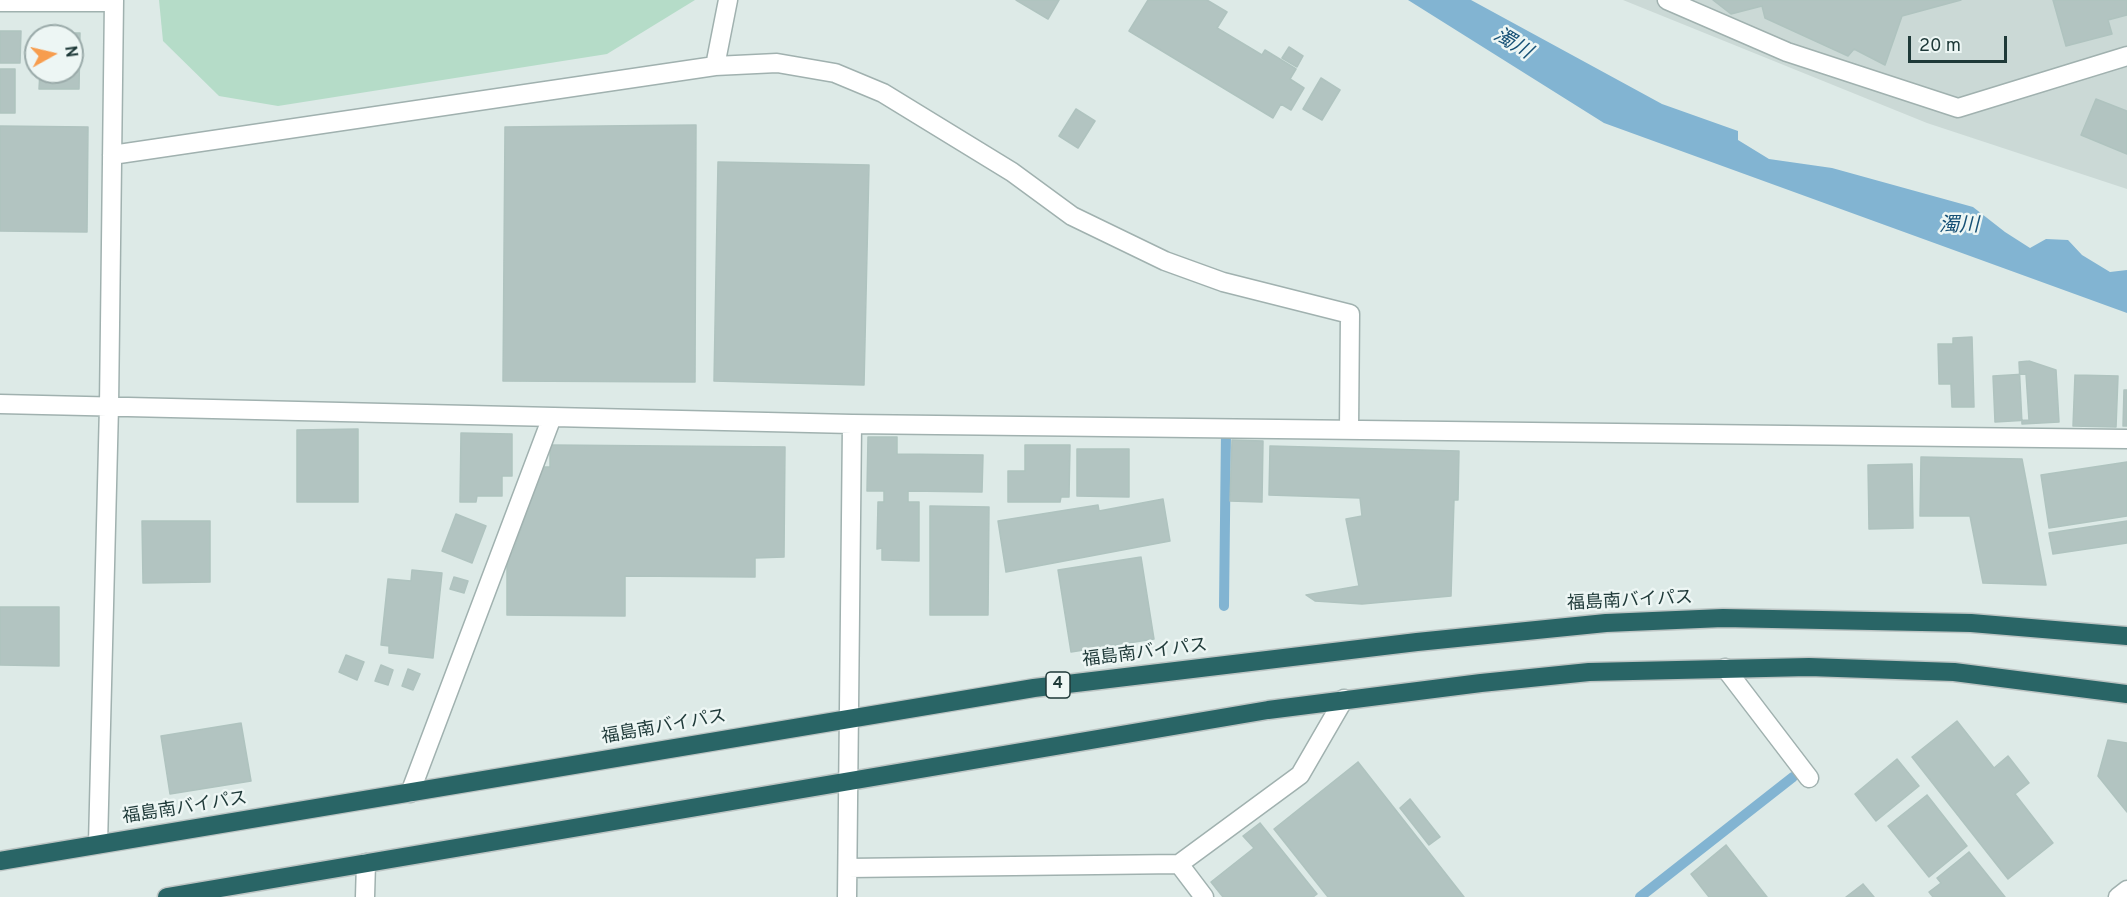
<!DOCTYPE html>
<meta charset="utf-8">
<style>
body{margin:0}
#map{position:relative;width:2127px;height:897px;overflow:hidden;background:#ddeae7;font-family:Overpass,sans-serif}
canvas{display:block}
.north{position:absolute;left:24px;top:24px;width:60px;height:60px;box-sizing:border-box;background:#edf6f4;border:2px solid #9aaaa9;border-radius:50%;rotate:82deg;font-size:16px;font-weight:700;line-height:24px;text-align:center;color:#1e3938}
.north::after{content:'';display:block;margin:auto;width:21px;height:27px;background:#f79d4e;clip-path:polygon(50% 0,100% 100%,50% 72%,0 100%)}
.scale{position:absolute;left:1908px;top:36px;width:99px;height:27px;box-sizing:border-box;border:3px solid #1e3938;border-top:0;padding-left:8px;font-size:18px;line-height:21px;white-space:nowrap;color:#1e3938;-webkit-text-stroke:4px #edf6f4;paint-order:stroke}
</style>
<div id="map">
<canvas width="2127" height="897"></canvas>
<div class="north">N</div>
<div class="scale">20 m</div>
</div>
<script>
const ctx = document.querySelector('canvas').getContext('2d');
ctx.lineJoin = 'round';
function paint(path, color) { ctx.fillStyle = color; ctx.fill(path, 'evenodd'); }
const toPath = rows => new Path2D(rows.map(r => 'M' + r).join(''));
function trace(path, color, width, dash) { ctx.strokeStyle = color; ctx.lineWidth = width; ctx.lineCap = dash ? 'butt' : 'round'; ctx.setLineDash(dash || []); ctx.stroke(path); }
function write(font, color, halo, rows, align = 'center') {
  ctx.font = font + ' Overpass,"Noto Sans JP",sans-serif'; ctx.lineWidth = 5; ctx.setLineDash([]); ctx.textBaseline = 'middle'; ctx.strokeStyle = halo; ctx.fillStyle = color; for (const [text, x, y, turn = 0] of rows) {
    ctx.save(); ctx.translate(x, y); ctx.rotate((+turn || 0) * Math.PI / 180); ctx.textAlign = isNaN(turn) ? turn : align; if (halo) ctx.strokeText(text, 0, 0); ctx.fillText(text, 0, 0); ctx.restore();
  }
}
paint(toPath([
 [1623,0,2127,0,2127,189,1927,123]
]), '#cbd9d6');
paint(toPath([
 [159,0,695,0,607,54,278,106,219,96,163,41]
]), '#b5dcc8');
paint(toPath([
 [1408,0,1471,0,1662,104,1738,131,1738,140,1769,159,1832,168,1973,207,2005,232,2030,248,2046,239,2068,240,2082,255,2110,272,2127,270,2127,313,1604,123]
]), '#82b4d2');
trace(toPath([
 [1224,606,1226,433],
 [1640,897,1793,777]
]), '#82b4d2', 10);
const building = toPath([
 [1016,0,1059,0,1048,19,1016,0],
 [1148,0,1207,0,1227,12,1217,28,1262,55,1265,50,1296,69,1290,79,1304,88,1291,110,1281,104,1273,118,1129,31,1148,0],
 [1713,0,1961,0,1902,16,1885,65,1854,49,1848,56,1765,18,1762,6,1731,14,1713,0],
 [2053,0,2127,0,2127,15,2108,20,2112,34,2066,46,2053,0],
 [0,31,21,31,20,63,0,63,0,31],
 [40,33,80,33,79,89,39,89,40,72,72,72,72,36,40,36,40,33],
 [1289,47,1303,56,1297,67,1282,58,1289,47],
 [0,69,15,69,15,113,0,113,0,69],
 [1321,78,1340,90,1322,120,1303,109,1321,78],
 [2096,99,2127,111,2127,154,2081,135,2096,99],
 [1076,109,1095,121,1078,148,1059,136,1076,109],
 [696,125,695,382,503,381,505,127,696,125],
 [0,126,88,127,87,232,0,231,0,126],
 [718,162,869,165,864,385,714,381,718,162],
 [1972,337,1974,407,1952,407,1951,384,1939,384,1938,344,1953,344,1953,338,1972,337],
 [2029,361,2056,370,2059,422,2022,424,2019,362,2029,361],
 [2026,374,2029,420,1995,422,1993,376,2026,374],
 [2075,375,2118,376,2116,427,2073,426,2075,375],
 [2124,390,2127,390,2127,426,2123,426,2124,390],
 [358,429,358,502,297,502,297,430,358,429],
 [461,433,512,434,512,476,502,476,502,496,477,496,476,502,460,502,461,433],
 [868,437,897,437,897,454,983,455,982,492,908,491,908,502,919,502,919,561,882,560,882,548,877,549,878,502,884,502,884,491,867,491,868,437],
 [1232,440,1263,441,1262,502,1230,501,1232,440],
 [550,445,785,447,784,557,755,558,755,577,625,576,625,616,507,615,507,553,513,552,542,467,550,467,550,445],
 [1025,445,1070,445,1069,497,1061,497,1060,502,1008,502,1008,471,1025,471,1025,445],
 [1270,446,1459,451,1458,500,1454,500,1451,596,1362,604,1315,601,1306,595,1359,586,1346,519,1362,516,1360,498,1269,495,1270,446],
 [1077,449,1129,449,1129,497,1077,496,1077,449],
 [1921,457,2022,459,2046,585,1983,583,1970,516,1920,516,1921,457],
 [2127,462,2127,516,2049,528,2041,475,2127,462],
 [1912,464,1913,528,1869,529,1868,465,1912,464],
 [1163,499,1170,541,1006,572,998,521,1098,505,1099,511,1163,499],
 [930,506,989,507,988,615,930,615,930,506],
 [456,514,486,526,472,563,442,551,456,514],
 [142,521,210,521,210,582,143,583,142,521],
 [2127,521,2127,543,2053,554,2049,533,2127,521],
 [1141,557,1154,639,1071,652,1058,570,1141,557],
 [412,570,442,573,433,658,389,653,389,646,381,645,388,579,411,581,412,570],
 [454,577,468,581,464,593,450,589,454,577],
 [0,607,59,607,59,666,0,665,0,607],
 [346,655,364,662,357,680,339,672,346,655],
 [381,665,393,670,388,685,375,681,381,665],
 [408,669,420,674,413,690,402,686,408,669],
 [1957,721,1994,768,2008,756,2029,783,2015,794,2053,843,2008,879,1912,757,1957,721],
 [241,723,251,781,170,794,161,736,241,723],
 [2108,740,2127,743,2127,812,2098,776,2108,740],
 [1897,759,1919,786,1876,821,1855,794,1897,759],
 [1358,762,1464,897,1328,897,1274,829,1358,762],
 [1927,795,1967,846,1929,877,1888,826,1927,795],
 [1410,799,1440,837,1429,845,1400,808,1410,799],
 [1260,823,1317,894,1313,897,1223,897,1211,882,1254,848,1243,836,1260,823],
 [1726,845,1767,897,1709,897,1691,874,1726,845],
 [1969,852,2005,897,1933,897,1929,892,1941,883,1937,878,1969,852],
 [1863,884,1874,897,1846,897,1863,884]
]);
paint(building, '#b2c4c1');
trace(building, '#afc3bf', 1.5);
const minor = toPath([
 [1667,0,1787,52,1958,108,2127,56],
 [0,2,113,2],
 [715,66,728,0],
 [112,155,715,66,777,63,835,73,883,93,1012,172,1072,216,1165,261,1223,282,1350,314,1349,430],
 [0,404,852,424,2127,439],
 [1725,668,1809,778],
 [410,793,552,417],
 [98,844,109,406,114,0],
 [848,868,1179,864],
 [365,897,366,863],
 [847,897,852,424],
 [1204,897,1179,864,1300,775,1344,699],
 [2118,897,2127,890]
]);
const highway = toPath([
 [0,861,1034,688,1417,642,1606,623,1723,618,1971,623,2127,636],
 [167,897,1268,710,1481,683,1589,672,1809,667,1954,672,2127,694]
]);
trace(minor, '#a0b1af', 21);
trace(highway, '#bcc4c3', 21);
trace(minor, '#fff', 18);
trace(highway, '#296566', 18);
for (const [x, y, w] of [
 [1058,685,24]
]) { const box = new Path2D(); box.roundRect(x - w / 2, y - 13, w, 26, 4.5); ctx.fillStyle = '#edf6f4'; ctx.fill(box); trace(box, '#1e3938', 1.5); }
write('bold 16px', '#1e3938', null, [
 ["4",1058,685]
]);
write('18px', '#1e3938', '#edf6f4', [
 ["福島南バイパス",1630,602,-3],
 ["福島南バイパス",1145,654,-7],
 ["福島南バイパス",664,728,-10],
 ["福島南バイパス",185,809,-9]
]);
write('italic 20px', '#175176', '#edf6f4', [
 ["濁川",1512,45,31],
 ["濁川",1959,227]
]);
</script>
